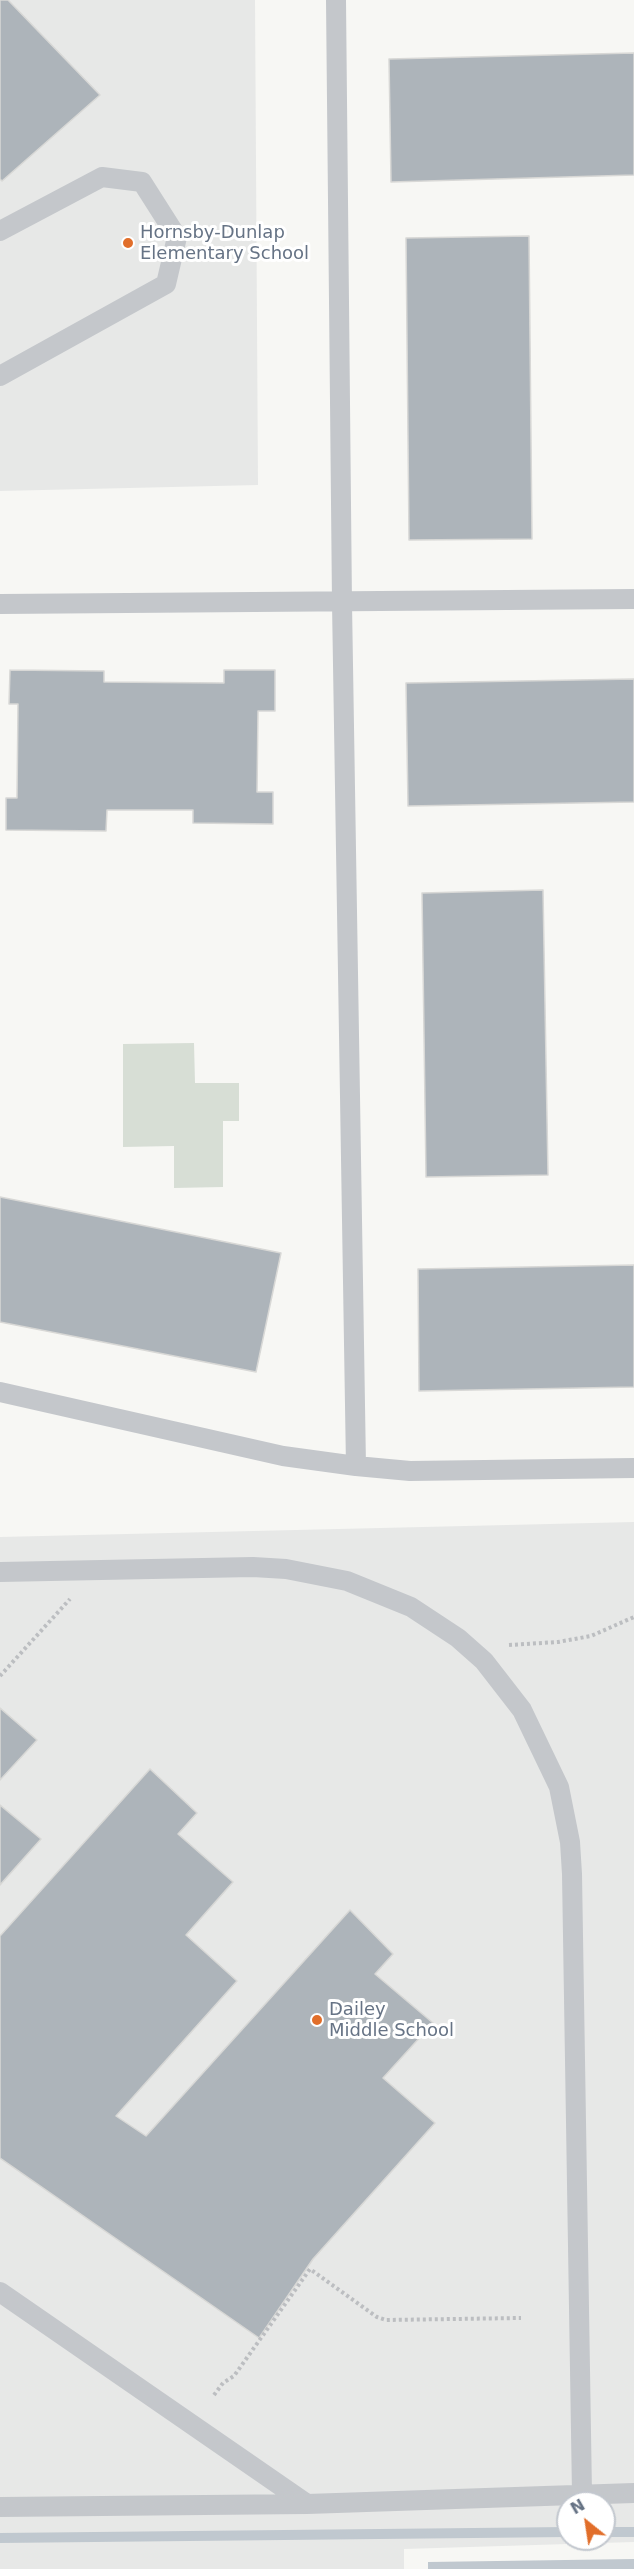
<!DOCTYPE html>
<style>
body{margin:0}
#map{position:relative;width:634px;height:2569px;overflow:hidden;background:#f7f7f4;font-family:"DejaVu Sans",sans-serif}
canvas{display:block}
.north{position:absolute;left:556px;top:2491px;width:60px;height:60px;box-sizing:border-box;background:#fff;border:2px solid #c2c7ce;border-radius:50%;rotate:330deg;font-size:16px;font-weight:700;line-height:24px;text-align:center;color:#667385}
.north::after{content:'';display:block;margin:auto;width:21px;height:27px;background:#e16e2a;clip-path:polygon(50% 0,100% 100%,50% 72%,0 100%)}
</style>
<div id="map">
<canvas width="634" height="2569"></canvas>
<div class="north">N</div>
</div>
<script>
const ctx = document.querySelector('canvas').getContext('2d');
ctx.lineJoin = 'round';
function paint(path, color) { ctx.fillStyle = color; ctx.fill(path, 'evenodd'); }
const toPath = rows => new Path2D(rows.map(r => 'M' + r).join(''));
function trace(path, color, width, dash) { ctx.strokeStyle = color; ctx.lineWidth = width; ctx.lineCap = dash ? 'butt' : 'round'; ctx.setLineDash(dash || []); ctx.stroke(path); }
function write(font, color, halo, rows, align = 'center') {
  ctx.font = font + ' "DejaVu Sans",sans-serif'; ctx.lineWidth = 6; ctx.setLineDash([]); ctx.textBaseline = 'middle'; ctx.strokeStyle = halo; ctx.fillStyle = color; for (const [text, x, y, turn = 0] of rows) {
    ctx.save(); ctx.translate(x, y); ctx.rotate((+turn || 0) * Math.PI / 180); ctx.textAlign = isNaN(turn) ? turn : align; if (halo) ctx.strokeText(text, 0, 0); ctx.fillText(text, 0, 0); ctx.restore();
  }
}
paint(toPath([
 [0,0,255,0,258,485,0,491],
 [634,1522,634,2542,404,2549,404,2569,0,2569,0,1537],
 [568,2503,604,2503,604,2539,568,2539]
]), '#e7e8e7');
paint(toPath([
 [194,1043,195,1083,239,1083,239,1121,223,1121,223,1187,174,1188,174,1146,123,1147,123,1044]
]), '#d7ded5');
paint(toPath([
 [634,2559,634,2569,428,2569,428,2562]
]), '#c0c8cf');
trace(toPath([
 [604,2532,634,2532],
 [0,2538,568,2532]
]), '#c0c8cf', 10);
const building = toPath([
 [0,0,8,0,100,95,2,181,0,179,0,0],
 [634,53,634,175,391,182,389,59,634,53],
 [529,236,532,539,409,540,406,238,529,236],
 [10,670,104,671,104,682,224,683,224,670,275,670,275,711,258,711,257,792,273,792,273,824,193,823,193,810,107,810,106,831,6,830,6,798,17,798,18,704,9,704,10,670],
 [634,679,634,802,408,806,406,683,634,679],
 [543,890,548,1175,426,1177,422,893,543,890],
 [0,1197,281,1253,256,1372,0,1322,0,1197],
 [634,1265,634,1387,419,1391,418,1269,634,1265],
 [0,1708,37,1740,0,1780,0,1708],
 [150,1769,197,1813,178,1834,233,1882,186,1935,237,1981,116,2116,146,2136,350,1910,393,1954,375,1974,433,2023,383,2078,435,2123,313,2259,259,2338,0,2158,0,1936,150,1769],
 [0,1805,41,1839,0,1885,0,1805]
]);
paint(building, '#adb4ba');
trace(building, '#d8d8d6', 1.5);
trace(toPath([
 [509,1645,558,1642,591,1636,634,1617],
 [0,1676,70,1599],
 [214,2395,223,2383,234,2376,310,2269,377,2317,386,2320,521,2318]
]), '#bcbec1', 4, [3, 3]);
trace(toPath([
 [336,0,342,603,356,1466],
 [0,231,102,177,142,182,177,237,166,284,0,376],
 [0,604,634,599],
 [0,1392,283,1456,356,1466,410,1471,634,1468],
 [0,1572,253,1567,286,1569,347,1581,411,1607,458,1638,484,1661,522,1710,559,1787,570,1842,572,1874,582,2494],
 [0,2292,307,2504],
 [0,2507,307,2504,634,2493]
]), '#c4c7cb', 20);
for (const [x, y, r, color] of [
 [128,243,6,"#e16e2a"],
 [317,2020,6,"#e16e2a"]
]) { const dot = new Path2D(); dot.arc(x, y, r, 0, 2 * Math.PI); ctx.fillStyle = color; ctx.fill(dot); trace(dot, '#fff', 2); }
write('18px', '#667385', '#fff', [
 ["Hornsby-Dunlap",140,233],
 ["Elementary School",140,254],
 ["Dailey",329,2010],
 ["Middle School",329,2031]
], 'left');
</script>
